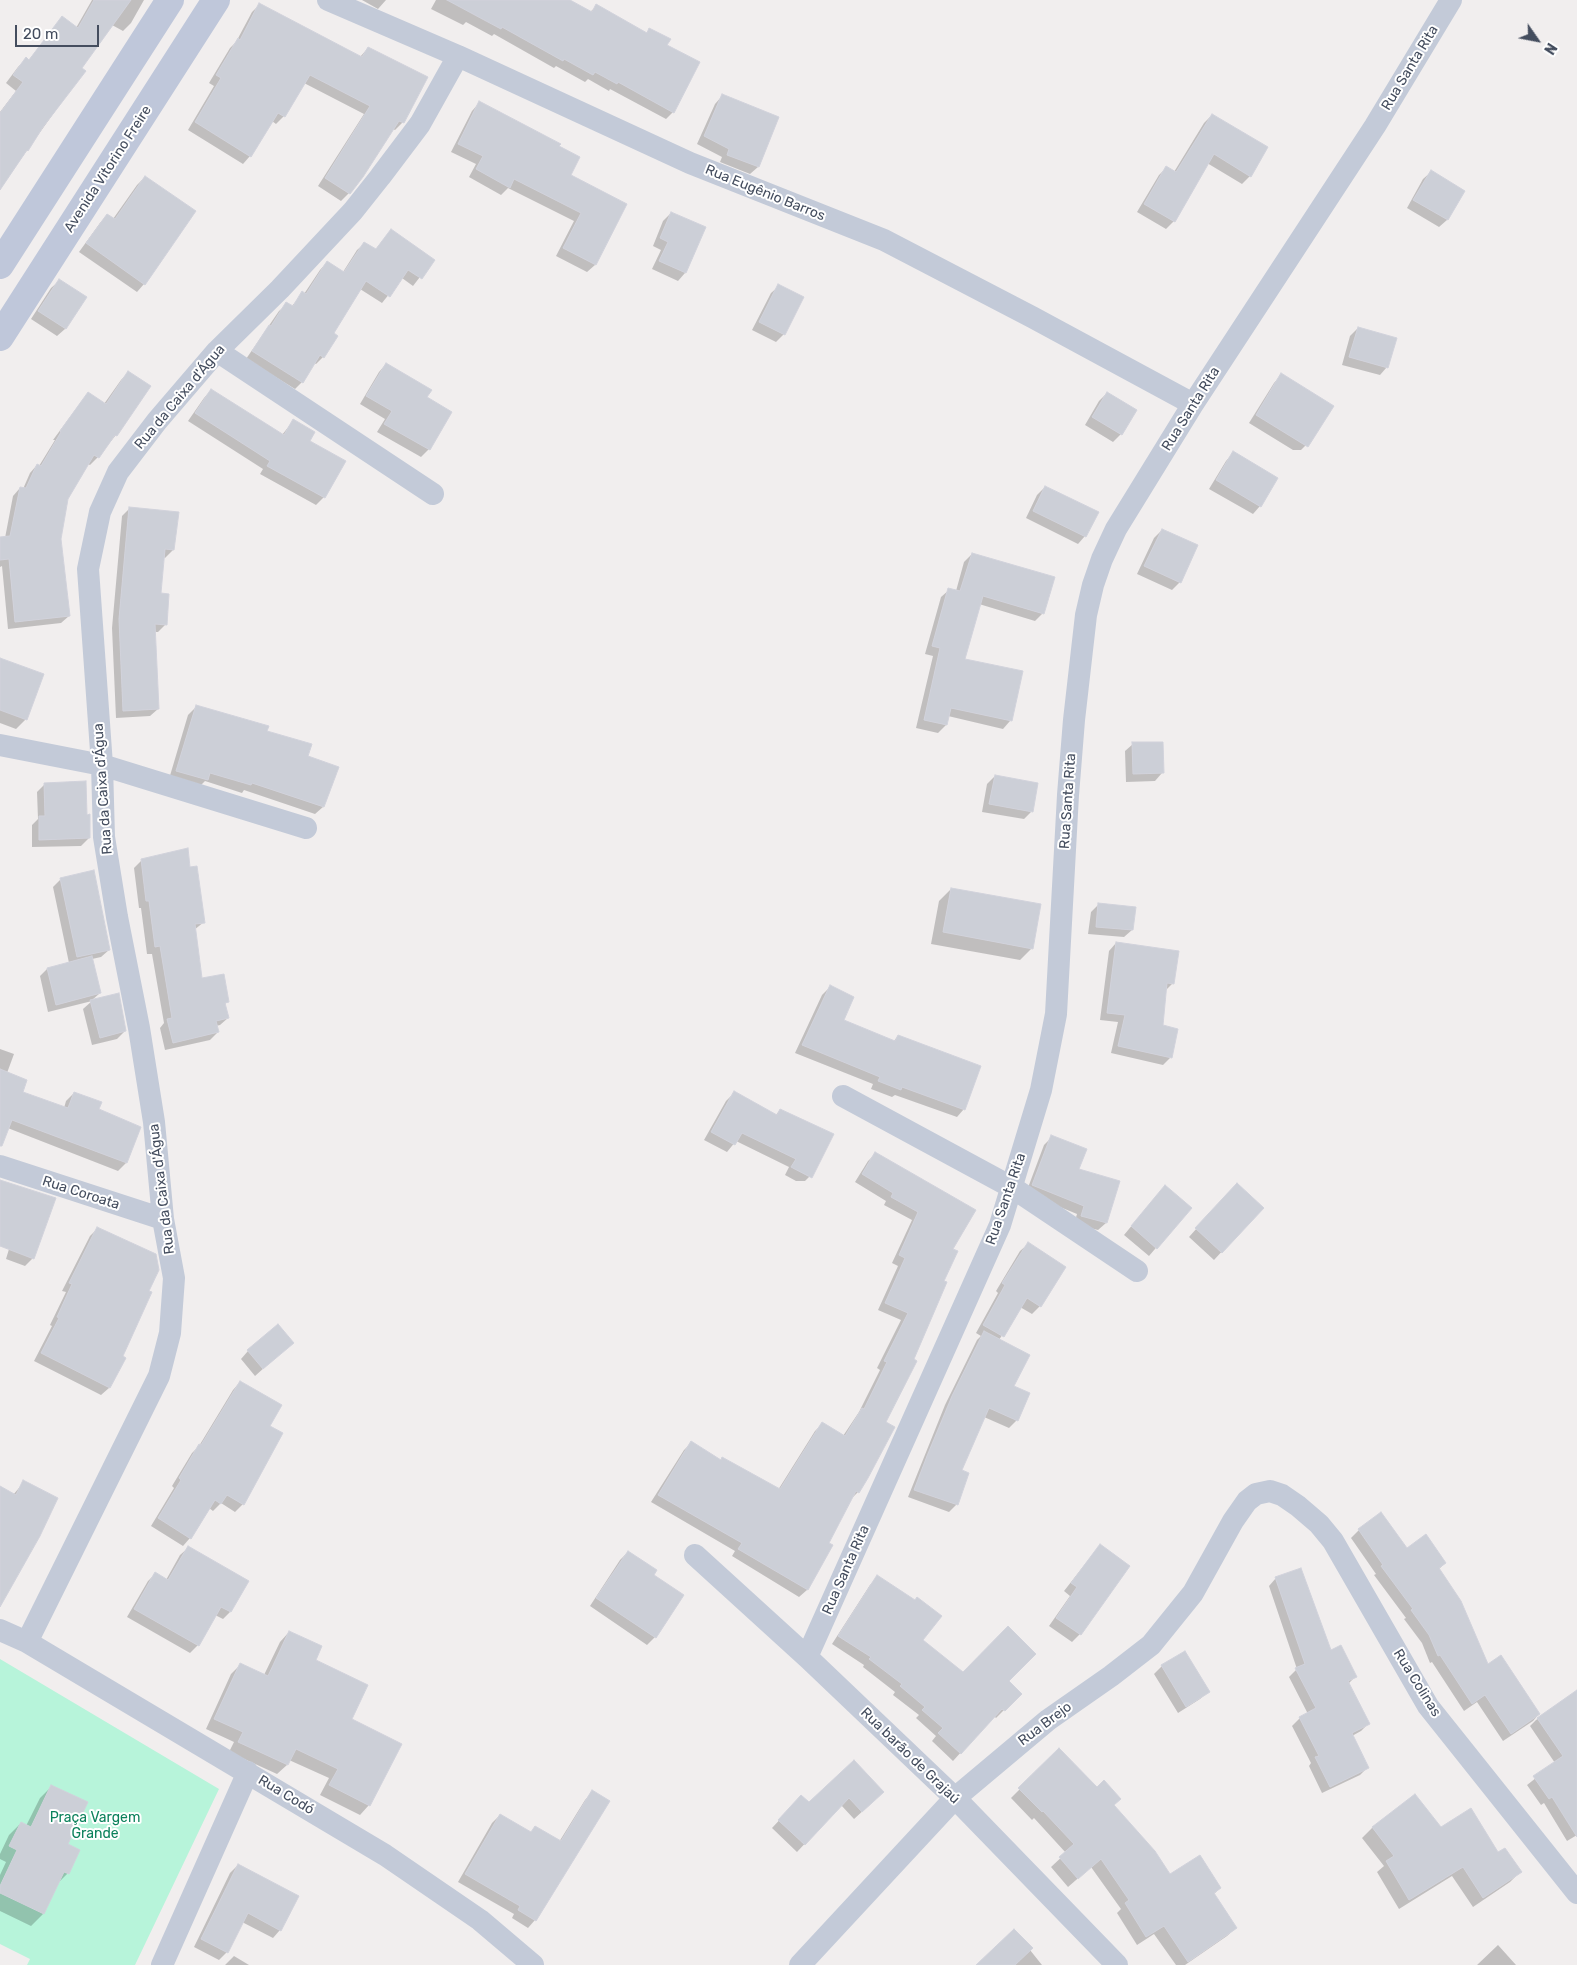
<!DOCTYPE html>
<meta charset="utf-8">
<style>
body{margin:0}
#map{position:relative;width:1577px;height:1965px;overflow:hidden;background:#f1eeee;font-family:Rubik,sans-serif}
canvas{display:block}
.north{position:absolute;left:1512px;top:15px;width:50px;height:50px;-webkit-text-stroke:4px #fff;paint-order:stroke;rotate:123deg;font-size:14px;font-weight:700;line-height:20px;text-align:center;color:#444d5e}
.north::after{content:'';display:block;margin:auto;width:18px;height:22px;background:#444d5e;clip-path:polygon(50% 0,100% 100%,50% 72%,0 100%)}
.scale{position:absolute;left:15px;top:25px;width:84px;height:22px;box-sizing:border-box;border:2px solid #444d5e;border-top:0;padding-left:6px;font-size:15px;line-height:18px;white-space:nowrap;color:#444d5e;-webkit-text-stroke:4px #fff;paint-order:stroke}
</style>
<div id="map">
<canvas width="1577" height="1965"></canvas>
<div class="north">N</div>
<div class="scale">20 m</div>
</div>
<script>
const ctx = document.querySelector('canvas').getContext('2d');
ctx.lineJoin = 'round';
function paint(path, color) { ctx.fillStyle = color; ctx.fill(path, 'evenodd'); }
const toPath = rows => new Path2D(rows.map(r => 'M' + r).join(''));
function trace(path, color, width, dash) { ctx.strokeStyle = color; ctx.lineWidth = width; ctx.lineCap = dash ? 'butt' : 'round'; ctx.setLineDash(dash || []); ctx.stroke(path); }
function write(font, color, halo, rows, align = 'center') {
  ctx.font = font + ' Rubik,sans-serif'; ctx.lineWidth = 4; ctx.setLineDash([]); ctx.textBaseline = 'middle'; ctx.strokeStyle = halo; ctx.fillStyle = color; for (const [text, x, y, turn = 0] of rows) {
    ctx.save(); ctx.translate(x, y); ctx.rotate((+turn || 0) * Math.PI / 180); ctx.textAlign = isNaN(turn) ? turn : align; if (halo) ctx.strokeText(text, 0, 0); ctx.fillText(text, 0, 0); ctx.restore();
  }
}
paint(toPath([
 [0,1659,219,1789,135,1965,27,1965,30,1959,0,1944]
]), '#b7f4da');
paint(toPath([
 [92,0,144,0,131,23,123,31,112,25,80,68,84,71,0,188,0,112,16,91,6,83,18,67,26,59,28,61,62,18,76,28],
 [362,0,386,0,378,9],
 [436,0,568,0,590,12,597,6,645,34,650,29,673,112,666,119,610,89,609,91,588,79,585,82,556,66,554,68,494,34,492,36,466,22,463,25,431,9],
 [259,5,360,57,368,48,403,122,395,130,393,129,349,193,341,201,318,186,364,114,304,83,284,116,276,124,272,121,250,156,243,164,188,130,214,86,209,83,230,48,236,42,252,12],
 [722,96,758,167,750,174,720,162,722,157,697,144,715,104],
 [479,103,558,147,569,176,626,205,595,265,587,272,556,256,574,221,508,188,501,195,469,177,476,164,451,152,472,111],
 [1212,115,1250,176,1242,184,1207,163,1174,221,1166,229,1137,212,1159,175,1166,168,1174,172,1204,123],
 [1431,172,1464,191,1447,220,1439,227,1407,208,1423,179],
 [145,177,144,284,137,292,79,252,100,223,107,215,113,219,137,185],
 [671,213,705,228,685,273,678,281,652,269,661,250,653,246,663,221],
 [391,230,433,260,413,286,402,278,382,303,360,289,332,334,323,357,316,364,314,363,302,382,295,389,246,359,279,311,287,304,291,307,303,293,304,294,320,270,327,262,343,272,357,250,365,243,375,250],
 [59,281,85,298,65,329,57,336,31,319,51,288],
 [779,286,784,334,776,342,752,330,771,293],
 [1358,328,1387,367,1380,375,1342,365,1350,336],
 [386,364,426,398,429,449,421,457,377,432,385,419,360,404,379,372],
 [129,372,116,435,98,457,90,465,88,464,67,498,59,539,69,616,61,623,8,629,2,566,0,567,0,538,5,538,13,496,20,488,23,489,30,473,37,465,39,466,55,440,53,440,81,402,88,394,104,404,121,380],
 [1281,375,1309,442,1301,450,1293,450,1249,423,1274,383],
 [211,390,282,435,293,421,308,441,344,461,324,497,316,505,260,474,263,469,188,421,204,398],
 [1107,393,1121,434,1113,442,1085,425,1099,401],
 [1233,453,1260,506,1253,514,1209,489,1226,461],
 [1045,487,1085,536,1078,544,1026,518,1037,495],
 [130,508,173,550,165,558,163,557,160,595,166,624,158,632,154,632,158,709,150,716,116,718,112,628,122,516],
 [1162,530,1180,582,1172,590,1137,574,1154,538],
 [972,554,1043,613,1035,621,979,604,964,660,1021,672,1010,721,1003,729,948,716,946,725,938,733,916,728,933,656,925,654,941,597,949,590,956,591,964,562],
 [0,665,26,719,16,729,0,723],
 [196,707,266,732,307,756,337,768,323,807,315,814,244,790,242,793,205,781,199,787,169,779,188,715],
 [1133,744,1162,773,1155,781,1126,782,1125,751],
 [995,776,1031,812,1024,819,982,812,987,784],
 [45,784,85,816,89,838,81,846,32,847,32,825,38,819,37,792],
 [142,860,188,868,204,922,194,930,201,979,228,1001,224,1005,228,1018,220,1025,216,1026,218,1032,210,1040,165,1050,160,1028,164,1023,152,954,147,954,141,908,139,908,134,868],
 [61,879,109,950,101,957,92,959,100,993,91,1001,125,1031,117,1039,92,1045,83,1009,92,1001,48,1012,40,976,47,969,69,963,53,887],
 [951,889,1032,948,1020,960,931,944,939,901],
 [1098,905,1132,930,1124,937,1088,934,1091,912],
 [1116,943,1173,983,1165,991,1161,1026,1171,1057,1163,1065,1111,1053,1118,1022,1100,1020,1109,951],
 [830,987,842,1020,893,1042,898,1036,964,1109,957,1117,895,1095,892,1097,871,1089,873,1084,795,1053,822,995],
 [0,1049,14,1054,7,1073,21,1092,64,1108,66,1101,74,1093,97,1110,140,1129,126,1163,118,1171,0,1125],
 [734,1093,775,1116,780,1110,813,1173,805,1181,796,1181,785,1175,789,1167,736,1141,727,1152,704,1140,726,1101],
 [1052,1137,1077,1170,1106,1223,1098,1230,1074,1224,1077,1214,1026,1193,1044,1145],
 [875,1154,952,1250,858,1492,851,1499,827,1544,831,1546,807,1590,799,1597,732,1556,735,1551,651,1502,684,1450,691,1443,720,1461,778,1490,815,1431,822,1424,843,1436,859,1412,880,1370,877,1368,901,1320,878,1310,898,1266,892,1263,912,1220,884,1205,886,1201,855,1182,868,1161],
 [0,1181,33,1258,25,1266,6,1259,9,1249,0,1246],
 [1229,1192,1262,1208,1214,1260,1189,1237],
 [1157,1195,1190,1208,1149,1256,1124,1235],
 [98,1228,122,1357,124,1358,109,1388,101,1395,34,1361,52,1326,50,1325,66,1292,62,1291,90,1236],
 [1028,1244,1065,1267,1040,1306,1032,1314,1020,1307,999,1340,1012,1386,1017,1420,1009,1428,984,1417,960,1471,957,1504,949,1512,908,1497,945,1405,977,1340,981,1336,976,1333,998,1293,996,1291,1020,1251],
 [292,1343,255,1376,241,1359,248,1351],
 [240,1382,269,1427,243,1504,235,1512,221,1503,213,1511,209,1508,190,1538,183,1546,151,1526,174,1488,172,1486,192,1453,199,1446,233,1390],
 [24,1482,0,1595,0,1488,13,1495],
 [1359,1530,1445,1563,1438,1570,1487,1666,1539,1714,1533,1721,1503,1741,1477,1702,1464,1711,1432,1662,1430,1663,1422,1643,1404,1619,1406,1618,1374,1575,1376,1574,1351,1538],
 [1100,1545,1128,1566,1080,1634,1072,1642,1049,1626,1070,1596,1064,1591],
 [188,1548,230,1612,223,1619,215,1615,198,1645,190,1653,127,1617,148,1581,155,1574,166,1580,180,1555],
 [628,1552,652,1575,655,1637,647,1645,590,1606,620,1560],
 [878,1577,921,1640,963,1674,1007,1681,1020,1694,996,1718,994,1716,953,1761,932,1741,936,1736,916,1718,919,1715,893,1695,895,1692,863,1667,864,1665,832,1644,870,1585],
 [1276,1578,1330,1652,1355,1677,1348,1684,1368,1724,1361,1731,1352,1736,1367,1768,1360,1775,1322,1793,1309,1766,1311,1763,1292,1726,1300,1718,1308,1714,1289,1677,1297,1669,1269,1586],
 [289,1632,314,1660,350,1719,369,1805,360,1815,320,1795,329,1778,289,1760,287,1765,277,1774,229,1752,234,1742,206,1729,231,1674,241,1664,264,1675,280,1642],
 [1162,1666,1208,1692,1200,1699,1178,1713,1154,1674],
 [1577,1691,1577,1835,1567,1841,1544,1803,1541,1805,1527,1785,1555,1763,1530,1726,1536,1720],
 [1059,1750,1113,1805,1170,1875,1220,1888,1213,1895,1236,1928,1227,1936,1185,1965,1176,1965,1154,1934,1137,1945,1117,1913,1121,1909,1091,1867,1068,1887,1051,1867,1066,1853,1034,1818,1032,1820,1011,1798],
 [854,1762,875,1800,854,1819,841,1805,797,1852,772,1828,801,1797,809,1804],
 [52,1786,66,1844,79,1850,68,1873,57,1884,43,1914,31,1926,0,1911,0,1875,6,1862,0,1859,0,1854,9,1835,21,1823,26,1826,40,1798],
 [592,1792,535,1920,528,1928,512,1918,514,1914,458,1882,492,1823,500,1815,530,1833,535,1828,559,1842,585,1800],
 [1415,1795,1440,1829,1498,1854,1520,1872,1510,1882,1473,1907,1452,1876,1399,1909,1377,1872,1384,1866,1362,1838,1372,1828],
 [238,1865,280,1930,273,1938,242,1922,227,1952,219,1960,194,1947,230,1873],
 [1498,1945,1516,1965,1477,1965],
 [1030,1950,1042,1965,978,1965],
 [234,1956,249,1965,225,1965]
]), '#0003');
const building = toPath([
 [94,0,131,0,82,68,86,71,43,127,28,151,27,150,0,190,0,113,23,82,13,75,26,57,29,60,62,16,78,28,94,0],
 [447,0,570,0,592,12,596,4,647,33,649,28,671,39,667,45,700,62,674,113,618,82,617,84,595,72,593,75,564,59,563,61,502,27,501,29,447,0],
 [259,3,362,57,368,47,428,77,404,123,399,121,363,177,350,194,325,178,370,106,310,75,285,117,278,113,251,157,195,122,221,78,216,75,238,38,240,40,259,3],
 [722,94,779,117,759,167,727,155,729,149,704,136,722,94],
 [479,101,561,144,559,146,580,157,571,175,627,204,596,265,563,248,581,213,514,179,510,188,476,169,483,156,458,144,479,101],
 [1212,114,1268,147,1251,177,1214,154,1175,222,1144,204,1166,166,1176,172,1212,114],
 [1431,170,1465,191,1448,220,1413,200,1431,170],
 [145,176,196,211,145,285,86,243,107,214,115,219,145,176],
 [671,212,706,227,686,273,659,261,668,242,660,238,671,212],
 [391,229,435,260,422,279,408,270,390,297,366,281,334,333,338,336,324,358,320,355,303,383,252,351,269,325,271,326,286,302,293,306,302,291,306,294,327,261,344,272,364,242,376,249,391,229],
 [59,279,87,297,66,329,38,311,59,279],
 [778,284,804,297,785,335,759,322,778,284],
 [1358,327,1397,338,1388,368,1349,357,1358,327],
 [386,363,432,390,427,397,452,412,430,450,384,424,392,411,366,396,386,363],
 [128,371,151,386,117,436,115,435,99,458,94,455,68,499,61,539,70,616,15,622,9,559,0,560,0,537,10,536,20,487,26,488,37,464,41,466,61,432,60,431,88,392,106,404,128,371],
 [1281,373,1334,406,1308,447,1256,415,1281,373],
 [211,389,284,435,293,419,315,432,310,441,346,461,325,498,267,466,270,461,195,413,211,389],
 [1107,392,1137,410,1122,435,1092,417,1107,392],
 [1233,451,1278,478,1261,507,1216,480,1233,451],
 [1045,486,1099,512,1086,537,1033,511,1045,486],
 [129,507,179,512,174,550,165,549,161,593,169,594,167,625,155,624,159,709,123,711,119,619,129,507],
 [1162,529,1198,545,1181,583,1144,566,1162,529],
 [972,553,1055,577,1044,614,983,596,965,659,1023,671,1012,721,951,708,947,725,924,720,940,648,932,646,948,588,960,591,972,553],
 [0,658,44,674,27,720,0,710,0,658],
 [196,705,269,726,267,731,312,744,308,756,339,767,324,807,252,783,251,785,210,773,208,780,176,771,196,705],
 [1132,742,1163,742,1164,773,1133,774,1132,742],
 [995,775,1038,783,1033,812,989,804,995,775],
 [86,781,87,815,90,814,90,838,39,840,39,816,45,816,44,783,86,781],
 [188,848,190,867,197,866,205,923,195,924,202,978,224,974,229,1002,225,1003,229,1018,216,1021,219,1032,173,1043,167,1019,172,1018,160,946,155,947,149,901,146,901,141,859,188,848],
 [94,870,110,950,77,957,60,878,94,870],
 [951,888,1041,904,1033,949,943,932,951,888],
 [1098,903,1136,907,1133,930,1096,927,1098,903],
 [1116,942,1179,951,1174,984,1167,983,1163,1025,1178,1029,1172,1058,1118,1046,1125,1015,1107,1013,1116,942],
 [92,956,101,993,56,1005,47,968,92,956],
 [830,985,854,997,844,1020,895,1041,898,1035,981,1066,965,1110,902,1087,901,1090,878,1081,880,1077,802,1045,830,985],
 [119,993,126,1031,100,1038,90,1000,119,993],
 [0,1069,27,1080,23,1092,68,1108,74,1092,102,1102,99,1109,141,1127,127,1163,12,1120,2,1146,0,1146,0,1069],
 [734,1091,777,1115,780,1109,834,1134,812,1178,791,1167,796,1159,742,1133,735,1145,711,1132,734,1091],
 [1051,1135,1087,1149,1079,1169,1120,1181,1107,1223,1081,1216,1084,1206,1032,1185,1051,1135],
 [875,1152,976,1210,953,1249,958,1251,944,1281,947,1282,914,1359,917,1361,886,1422,895,1427,868,1478,859,1493,856,1491,829,1543,833,1545,808,1590,738,1549,742,1543,658,1495,691,1441,721,1460,722,1457,780,1489,822,1422,845,1436,862,1408,864,1409,887,1362,884,1361,908,1313,885,1303,905,1258,899,1255,918,1212,891,1197,893,1193,862,1174,875,1152],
 [0,1180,56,1198,34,1259,0,1246,0,1180],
 [1237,1183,1264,1208,1222,1253,1195,1228,1237,1183],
 [1165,1185,1192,1208,1157,1249,1131,1226,1165,1185],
 [97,1227,156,1254,159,1270,149,1291,152,1292,123,1356,126,1358,110,1388,41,1353,59,1318,57,1317,72,1284,69,1283,97,1227],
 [1028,1242,1066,1267,1041,1307,1027,1298,1004,1337,983,1325,1005,1285,1002,1283,1028,1242],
 [278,1324,294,1343,263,1369,247,1350,278,1324],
 [984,1331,1030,1355,1014,1386,1030,1393,1018,1421,989,1408,962,1470,969,1473,958,1505,914,1490,927,1456,952,1396,984,1331],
 [240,1381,282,1405,270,1426,283,1433,244,1505,227,1495,221,1504,215,1500,191,1539,158,1518,181,1480,179,1478,199,1444,201,1445,240,1381],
 [23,1480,58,1498,40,1536,0,1607,0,1486,16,1495,23,1480],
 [1381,1512,1407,1548,1426,1534,1446,1563,1439,1568,1461,1601,1488,1664,1501,1655,1540,1714,1511,1734,1485,1695,1472,1704,1440,1655,1438,1656,1429,1635,1411,1610,1413,1609,1381,1566,1383,1565,1358,1529,1381,1512],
 [1100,1544,1130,1566,1081,1635,1056,1618,1077,1587,1071,1583,1100,1544],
 [188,1546,249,1581,231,1612,221,1607,199,1646,134,1609,155,1572,168,1580,188,1546],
 [628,1551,657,1570,654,1575,684,1595,656,1638,596,1598,628,1551],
 [1301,1568,1331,1650,1341,1645,1357,1677,1348,1681,1370,1724,1352,1733,1369,1768,1330,1787,1315,1757,1319,1756,1299,1717,1316,1708,1295,1668,1305,1664,1275,1577,1301,1568],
 [877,1575,915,1600,917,1597,942,1616,923,1640,963,1672,1008,1626,1036,1654,1009,1681,1022,1694,1005,1711,1002,1709,961,1754,938,1733,943,1728,922,1710,925,1707,900,1686,902,1684,869,1659,871,1657,838,1636,877,1575],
 [289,1631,322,1646,316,1660,368,1685,352,1719,402,1744,370,1806,329,1785,338,1769,296,1749,288,1765,238,1742,243,1732,214,1719,240,1663,268,1676,289,1631],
 [1185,1651,1210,1692,1186,1707,1161,1665,1185,1651],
 [1577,1690,1577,1837,1552,1797,1549,1799,1533,1776,1563,1756,1537,1718,1577,1690],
 [1059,1748,1097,1787,1104,1780,1121,1799,1114,1805,1155,1851,1170,1874,1200,1855,1221,1888,1214,1893,1237,1928,1188,1962,1164,1926,1146,1937,1125,1903,1129,1900,1101,1859,1078,1879,1059,1857,1074,1844,1043,1811,1042,1812,1018,1788,1059,1748],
 [854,1760,884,1792,862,1812,849,1798,805,1845,778,1820,801,1795,809,1802,854,1760],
 [51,1785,88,1802,68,1844,80,1850,69,1874,64,1872,44,1914,0,1893,0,1886,17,1850,9,1846,21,1822,31,1827,51,1785],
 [592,1790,610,1801,536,1921,518,1910,520,1906,465,1874,500,1814,531,1832,535,1826,561,1841,592,1790],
 [1415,1794,1441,1827,1471,1808,1498,1852,1505,1848,1522,1872,1483,1898,1463,1867,1409,1900,1386,1861,1394,1856,1372,1827,1415,1794],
 [238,1864,299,1896,281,1931,248,1913,228,1953,201,1939,238,1864],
 [1014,1929,1033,1948,1015,1965,976,1965,1014,1929]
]);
paint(building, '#cccfd7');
trace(building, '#d1d2db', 1);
trace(toPath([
 [328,0,458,56,690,163,884,240,1032,317,1193,404],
 [217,351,433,494],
 [0,745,102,765,306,828],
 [843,1096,1013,1188,1137,1271],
 [0,1166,163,1219],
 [695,1555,807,1657,955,1798,1117,1965],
 [0,1630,27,1642,385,1855,480,1920,533,1965],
 [27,1642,159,1376,170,1333,174,1278,163,1219,154,1122,139,1028,117,917,104,837,102,765,88,569,100,512,118,472,157,421,217,351,280,289,353,211,380,177,420,124,458,56],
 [807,1657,1000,1225,1041,1090,1056,1014,1068,795,1074,720,1086,615,1093,585,1102,559,1116,529,1193,404,1375,126,1451,0],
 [162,1965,248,1772],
 [800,1965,955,1798,1048,1720,1111,1676,1151,1645,1193,1593,1233,1521,1247,1501,1256,1494,1270,1491,1282,1495,1298,1506,1319,1524,1333,1541,1428,1706,1577,1893]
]), '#c3cad8', 22);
trace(toPath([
 [0,265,170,0],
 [0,337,216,0]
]), '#bfc7da', 28);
write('14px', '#444d5e', '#fff', [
 ["Rua Santa Rita",1410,68,-59],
 ["Avenida Vitorino Freire",108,169,-57],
 ["Rua Eugênio Barros",765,193,22],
 ["Rua da Caixa d'Água",180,397,-50],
 ["Rua Santa Rita",1191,409,-58],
 ["Rua da Caixa d'Água",103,789,-94],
 ["Rua Santa Rita",1068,801,-86],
 ["Rua da Caixa d'Água",162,1189,-97],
 ["Rua Coroata",81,1193,18],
 ["Rua Santa Rita",1006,1199,-71],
 ["Rua Santa Rita",846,1570,-66],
 ["Rua Colinas",1417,1683,58],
 ["Rua Brejo",1045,1724,-37],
 ["Rua barão de Grajaú",910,1756,44],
 ["Rua Codó",286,1795,31]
]);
write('14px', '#0c825c', '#fff', [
 ["Praça Vargem",95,1818],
 ["Grande",95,1834]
]);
</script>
